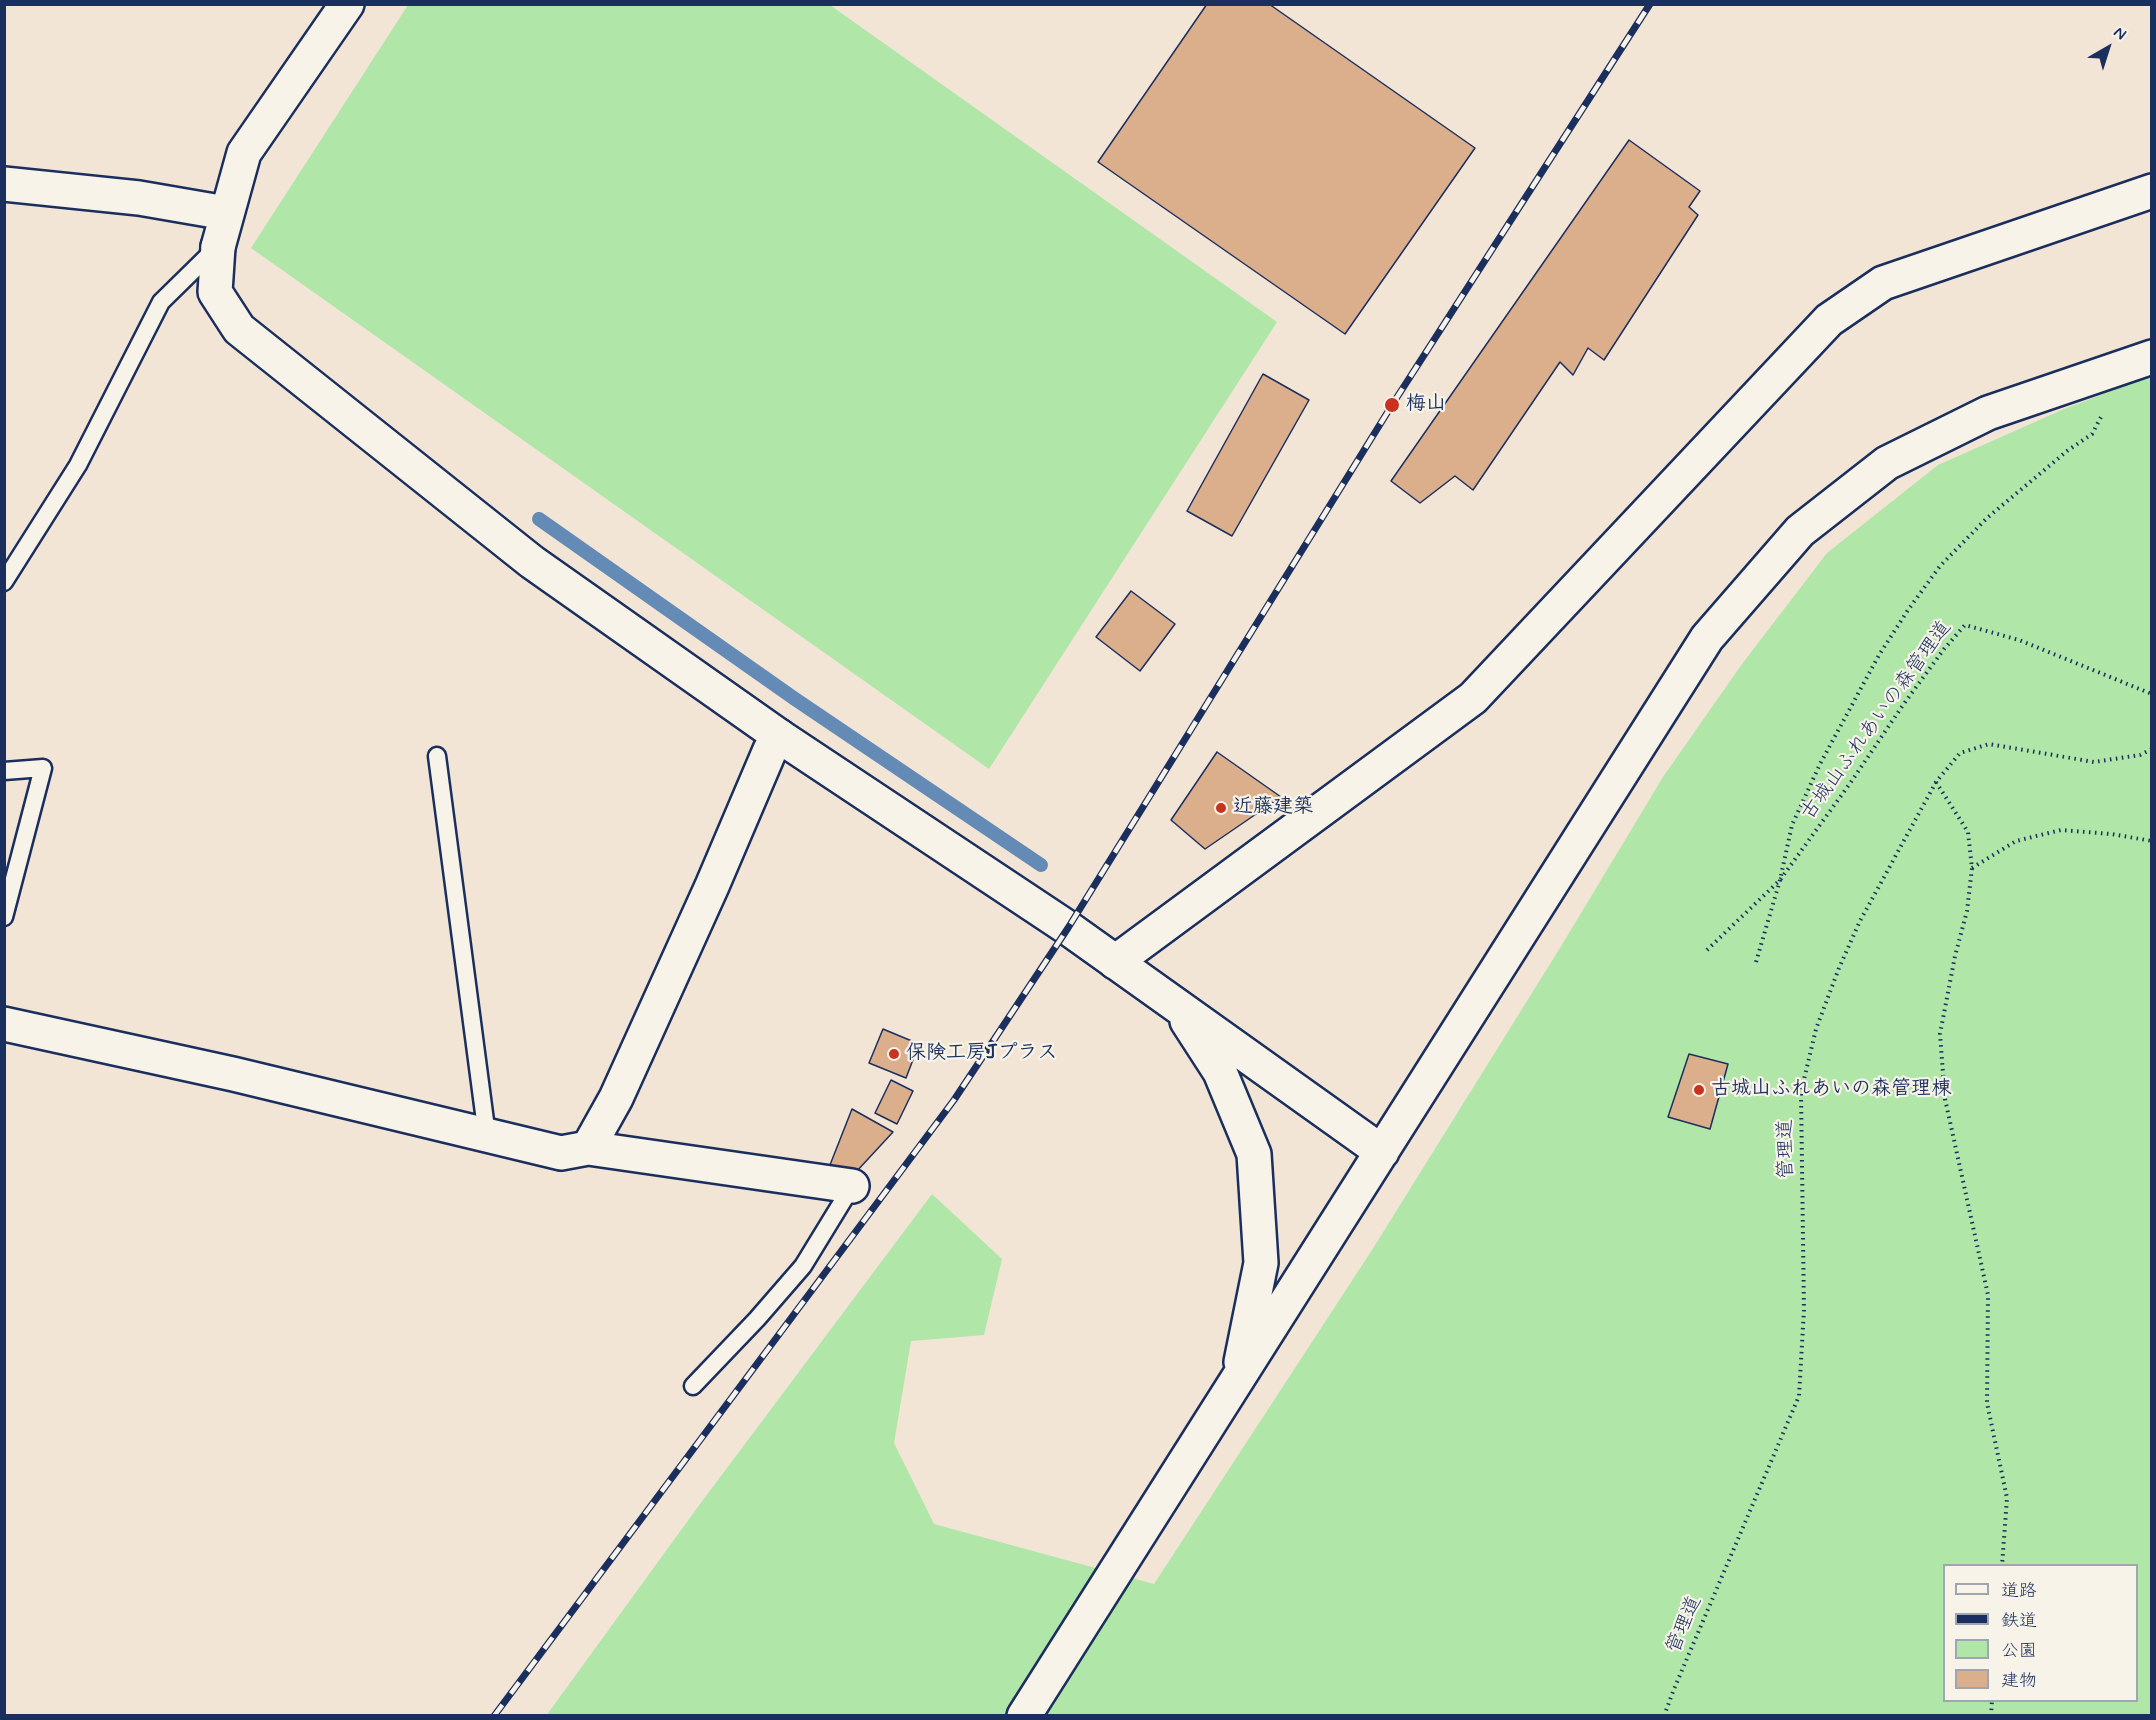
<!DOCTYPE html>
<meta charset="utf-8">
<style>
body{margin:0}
#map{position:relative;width:2156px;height:1720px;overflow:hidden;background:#f2e5d6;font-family:Mynerve,"Klee One",sans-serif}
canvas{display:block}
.frame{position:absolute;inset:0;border:6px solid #1b2f5e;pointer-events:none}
.legend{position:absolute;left:1943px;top:1564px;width:195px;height:138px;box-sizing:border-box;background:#f7f3e8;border:2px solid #9fa5b1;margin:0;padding:8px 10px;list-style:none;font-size:18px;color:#1b2f5e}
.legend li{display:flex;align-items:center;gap:12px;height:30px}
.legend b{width:30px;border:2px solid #9fa5b1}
.north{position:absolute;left:2078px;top:18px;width:60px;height:60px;-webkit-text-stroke:4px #f7f3e8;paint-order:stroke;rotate:39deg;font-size:16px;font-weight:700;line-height:24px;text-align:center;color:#1b2f5e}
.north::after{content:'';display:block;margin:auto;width:21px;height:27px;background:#1b2f5e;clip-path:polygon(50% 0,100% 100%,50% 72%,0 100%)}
</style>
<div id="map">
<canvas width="2156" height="1720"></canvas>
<div class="frame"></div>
<ul class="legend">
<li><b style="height:8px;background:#f7f3e8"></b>道路</li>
<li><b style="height:8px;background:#1b2f5e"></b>鉄道</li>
<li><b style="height:16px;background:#b0e6a8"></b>公園</li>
<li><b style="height:16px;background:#dcaf8c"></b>建物</li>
</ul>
<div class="north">N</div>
</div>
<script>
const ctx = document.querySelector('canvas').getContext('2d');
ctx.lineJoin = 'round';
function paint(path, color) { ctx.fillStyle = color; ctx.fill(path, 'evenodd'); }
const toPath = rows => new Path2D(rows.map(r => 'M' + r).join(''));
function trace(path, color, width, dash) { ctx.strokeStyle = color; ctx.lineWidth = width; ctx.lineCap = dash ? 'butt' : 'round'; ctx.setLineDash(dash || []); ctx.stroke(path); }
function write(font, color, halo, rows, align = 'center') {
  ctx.font = font + ' Mynerve,"Klee One",sans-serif'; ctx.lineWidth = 4.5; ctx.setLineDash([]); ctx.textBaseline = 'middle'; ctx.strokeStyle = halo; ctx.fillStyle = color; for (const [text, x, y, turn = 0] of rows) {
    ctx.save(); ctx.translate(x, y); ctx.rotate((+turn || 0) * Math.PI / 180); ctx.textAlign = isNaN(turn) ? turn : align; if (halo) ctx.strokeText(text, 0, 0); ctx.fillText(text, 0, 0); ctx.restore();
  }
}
paint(toPath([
 [408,5,830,5,1277,322,989,769,251,248],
 [2151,376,2151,1715,546,1716,700,1504,932,1194,1002,1259,984,1335,911,1341,894,1443,934,1524,1154,1584,1372,1250,1560,948,1663,777,1742,664,1827,553,1938,465,2064,409],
 [1944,1566,2136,1566,2136,1700,1944,1700]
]), '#b0e6a8');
trace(toPath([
 [539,519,795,699,1041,865]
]), '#648ab6', 14);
const building = toPath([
 [1207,4,1269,4,1475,148,1345,334,1098,162,1207,4],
 [1629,140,1700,191,1689,207,1698,215,1604,360,1588,348,1573,375,1560,362,1473,490,1455,476,1420,503,1391,481,1629,140],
 [1263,374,1309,400,1232,536,1187,511,1263,374],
 [1131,591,1175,624,1140,671,1096,637,1131,591],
 [1217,752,1281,797,1205,849,1171,820,1217,752],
 [883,1029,919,1044,906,1078,869,1063,883,1029],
 [1689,1054,1728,1064,1710,1129,1668,1117,1689,1054],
 [891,1080,913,1091,897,1124,875,1113,891,1080],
 [852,1109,893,1132,856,1172,828,1170,852,1109]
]);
paint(building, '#dcaf8c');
trace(building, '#1b2f5e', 1.5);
const service = toPath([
 [4,582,78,465,161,302,215,249],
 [437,756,487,1136],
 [4,771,43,768,4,917],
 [693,1386,757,1319,803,1266,852,1186]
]);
const minor = toPath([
 [4,184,139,198,226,213],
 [218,247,244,153,347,4],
 [1115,962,1473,698,1829,320,1883,283,2152,191],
 [4,1024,233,1074,561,1153,588,1148,616,1098,712,886,770,750,779,736],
 [588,1148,852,1186]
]);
const tertiary = toPath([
 [218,247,215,292,239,329,532,562,779,736,1068,928,1382,1152],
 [1187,1021,1220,1072,1254,1154,1261,1263,1241,1362],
 [1024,1716,1707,638,1800,531,1887,463,1988,413,2152,357]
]);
trace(service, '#1b2f5e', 21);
trace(minor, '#1b2f5e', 38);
trace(tertiary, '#1b2f5e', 38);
trace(toPath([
 [1936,782,1968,832,1972,868,1967,911,1955,956,1940,1034,1945,1099,1988,1295,1987,1403,2007,1498,2002,1566],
 [1972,868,2016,841,2061,830,2111,834,2152,841],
 [1707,950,1780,880,1851,782,1903,705,1944,649,1965,625,2019,640,2152,694],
 [1756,962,1780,880,1792,825,1820,764,1879,655,1908,610,1940,566,1987,518,2067,451,2092,434,2101,417],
 [1664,1716,1674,1689,1799,1396,1804,1310,1801,1092,1816,1029,1839,968,1860,921,1936,782,1960,753,1989,744,2094,762,2140,755,2152,749],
 [1991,1716,1992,1700]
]), '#1b2f5e', 4, [1.5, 4.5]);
trace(service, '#f7f3e8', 16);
trace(minor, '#f7f3e8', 33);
trace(tertiary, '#f7f3e8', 33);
const rail = toPath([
 [494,1716,954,1100,1068,928,1392,405,1650,4]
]);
trace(rail, '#1b2f5e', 7);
trace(rail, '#f7f3e8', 4.5, [14]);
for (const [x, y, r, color] of [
 [1392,405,8,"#c8321e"],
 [1221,808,6,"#c8321e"],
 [894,1054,6,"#c8321e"],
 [1699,1090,6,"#c8321e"]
]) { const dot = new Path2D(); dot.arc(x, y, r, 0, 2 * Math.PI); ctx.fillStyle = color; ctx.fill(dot); trace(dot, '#f7f3e8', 2); }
write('bold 20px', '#1b2f5e', '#f7f3e8', [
 ["梅山",1406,405],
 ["近藤建築",1233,808],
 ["保険工房Jプラス",906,1054],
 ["古城山ふれあいの森管理棟",1711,1090]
], 'left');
write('20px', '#1b2f5e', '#f7f3e8', [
 ["古城山ふれあいの森管理道",1877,721,-54],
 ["管理道",1787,1149,-91],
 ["管理道",1685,1625,-67]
]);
</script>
